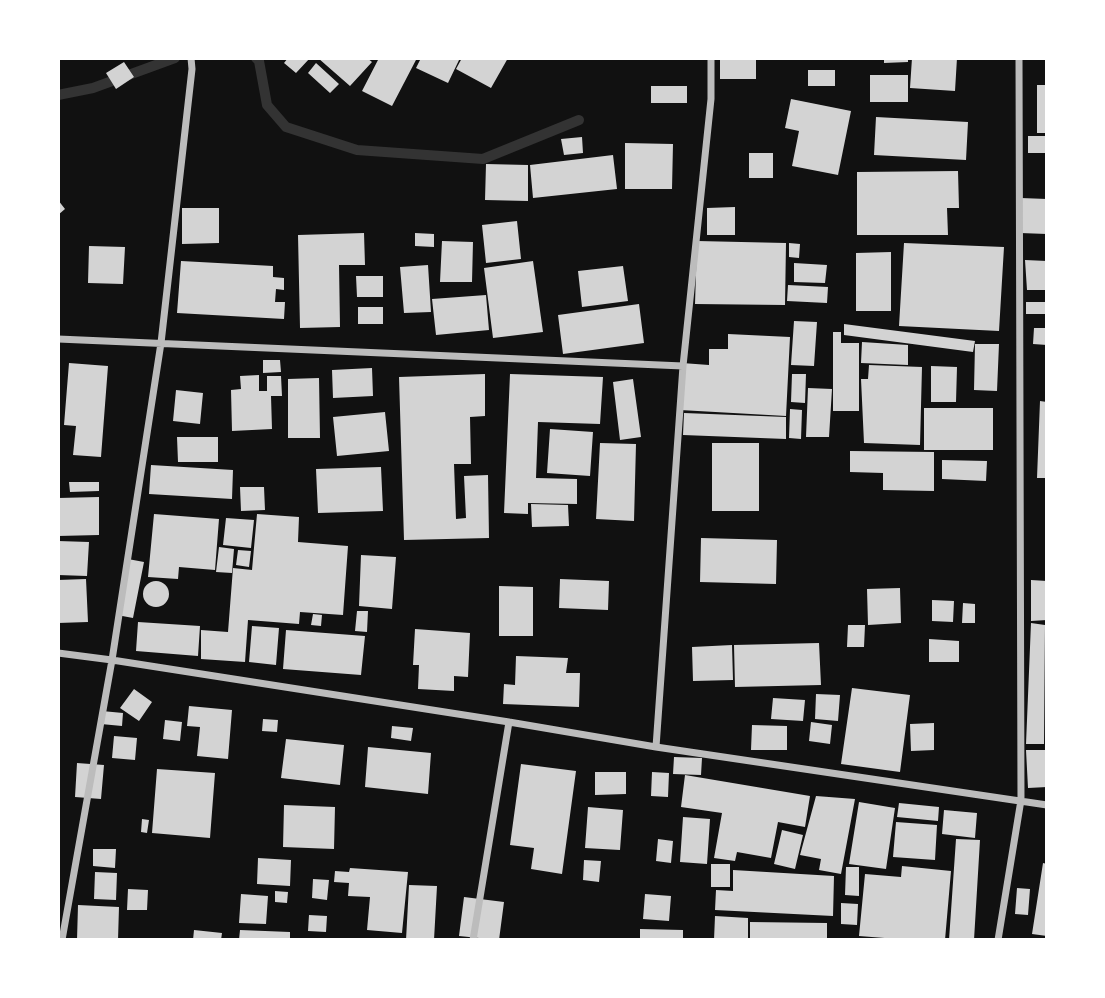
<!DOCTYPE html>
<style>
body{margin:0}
#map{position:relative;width:1105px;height:998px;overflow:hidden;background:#111;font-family:Raleway,sans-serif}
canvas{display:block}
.frame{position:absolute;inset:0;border:60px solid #fff;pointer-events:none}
</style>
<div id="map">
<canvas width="1105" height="998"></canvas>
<div class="frame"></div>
</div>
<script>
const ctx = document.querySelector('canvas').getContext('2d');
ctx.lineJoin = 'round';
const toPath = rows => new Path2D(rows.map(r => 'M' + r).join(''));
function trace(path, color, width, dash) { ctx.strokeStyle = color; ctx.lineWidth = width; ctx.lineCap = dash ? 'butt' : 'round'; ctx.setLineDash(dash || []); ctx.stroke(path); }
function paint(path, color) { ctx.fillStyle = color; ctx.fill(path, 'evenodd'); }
trace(toPath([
 [256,58,259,61,267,105,286,127,357,150,483,159,579,120],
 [58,95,93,88,175,58]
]), '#333', 10);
paint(toPath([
 [288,58,310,58,296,73,284,63],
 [318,58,367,58,372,62,350,86],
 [379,58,417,58,392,106,362,91],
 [421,58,460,58,448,83,416,68],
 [462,58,508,58,491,88,456,69],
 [720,58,756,58,756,79,720,79],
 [884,58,908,58,908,62,884,63],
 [912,58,957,58,955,91,910,88],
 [124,62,134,77,116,89,106,73],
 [316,63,339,84,330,93,308,73],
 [808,70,835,70,835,86,808,86],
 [870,75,908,75,908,102,870,102],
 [1037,85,1047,85,1047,133,1037,133],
 [651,86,687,86,687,103,651,103],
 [791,99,851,111,838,175,792,166,799,131,785,128],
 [876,117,968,122,966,160,874,155],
 [1028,136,1047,136,1047,153,1028,153],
 [582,137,583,153,564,155,561,139],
 [625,143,673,144,672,189,625,189],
 [749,153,773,153,773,178,749,178],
 [613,155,617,189,533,198,530,165],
 [486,164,528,165,528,201,485,200],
 [958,171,959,208,947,208,948,235,857,235,857,172],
 [1021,198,1047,199,1047,234,1020,233],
 [58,200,65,209,58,215],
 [735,207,735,235,707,235,707,208],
 [182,208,219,208,219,243,182,244],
 [517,221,521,259,486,263,482,225],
 [364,233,365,265,339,265,340,327,300,328,298,235],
 [415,233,434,234,434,247,415,246],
 [442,241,473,242,472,282,440,282],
 [697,241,786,243,785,305,695,304],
 [789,243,800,244,799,258,789,257],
 [904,243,1004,247,999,331,899,326],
 [89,246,125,247,123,284,88,283],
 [891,252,891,311,856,311,856,253],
 [1025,260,1047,261,1047,290,1027,290],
 [181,261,273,266,273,277,284,278,284,290,276,289,275,302,285,302,284,319,177,313],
 [533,261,543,332,493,338,484,268],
 [794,263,827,265,825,283,794,282],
 [428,265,431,312,404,313,400,267],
 [623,266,628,301,582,307,578,271],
 [356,276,383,276,383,297,357,297],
 [788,285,828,287,827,303,787,301],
 [486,295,489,330,436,335,432,299],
 [1026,302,1047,302,1047,314,1026,314],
 [639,304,644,343,563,354,558,315],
 [358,307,383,307,383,324,358,324],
 [794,321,817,322,814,366,791,365],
 [844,324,975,341,973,352,844,335],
 [1034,328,1047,328,1047,345,1033,344],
 [833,332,841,332,841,343,859,343,859,411,833,411],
 [728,334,790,337,786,416,680,410,682,363,709,365,709,349,728,349],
 [862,342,908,345,908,365,861,363],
 [975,344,999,344,997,391,974,390],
 [263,360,280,360,281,372,263,373],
 [69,363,108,366,101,457,73,455,76,426,64,425],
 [869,365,922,367,920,445,864,443,861,379,868,379],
 [931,366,957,367,956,402,931,402],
 [372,368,373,396,333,398,332,370],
 [485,374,485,416,470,417,471,464,454,464,456,519,466,518,464,476,488,475,489,538,404,540,399,377],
 [510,374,603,377,600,424,538,422,536,478,577,479,577,504,528,503,528,514,504,513],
 [792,374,806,374,805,403,791,402],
 [259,375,259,391,267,391,267,376,281,376,282,396,271,396,272,429,232,431,231,390,241,389,240,376],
 [319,378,320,438,288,438,288,379],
 [633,379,641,437,620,440,613,382],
 [808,388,832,389,829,437,806,437],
 [176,390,203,393,200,424,173,421],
 [1040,401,1047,402,1047,478,1037,478],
 [924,408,993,408,993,450,924,450],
 [790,409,802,410,801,439,789,438],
 [385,412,389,451,337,456,333,417],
 [684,413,786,417,786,439,683,435],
 [550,429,593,432,590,476,547,473],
 [177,437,218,437,218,462,178,462],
 [600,443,636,444,634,521,596,519],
 [712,443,759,443,759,511,712,511],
 [850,451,934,452,934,491,883,490,883,473,850,472],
 [942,460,987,461,986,481,942,479],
 [151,465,233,470,232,499,149,494],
 [381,467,383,511,318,513,316,469],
 [69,482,99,482,99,491,70,492],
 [240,487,264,487,265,510,241,511],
 [99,497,99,535,58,536,58,498],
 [531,504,568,505,569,526,532,527],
 [154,514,219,519,215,570,179,567,178,579,148,577],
 [257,514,299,517,298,542,348,546,343,615,300,612,299,624,248,620,245,662,201,659,201,630,228,632,233,568,252,570],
 [226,518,254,520,251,548,223,545],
 [701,538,777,540,776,584,700,582],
 [58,541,89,542,87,576,58,575],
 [219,547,234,549,232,573,216,572],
 [238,550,251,551,249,567,236,565],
 [361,555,396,557,392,609,359,606],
 [128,559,144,562,133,618,117,615],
 [86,579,88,622,58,623,58,580],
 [560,579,609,581,608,610,559,608],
 [1031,580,1047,581,1047,620,1031,621],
 '143 594a13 13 0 1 1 26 0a13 13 0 1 1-26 0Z',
 [499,586,533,587,533,636,499,636],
 [900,588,901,623,868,625,867,589],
 [932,600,954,601,953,622,932,621],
 [963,603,975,604,975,623,962,623],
 [357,611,368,611,367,632,355,631],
 [313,614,322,615,321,626,311,625],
 [138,622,200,626,198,656,136,651],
 [1031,623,1045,625,1044,744,1026,744],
 [848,625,865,625,864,647,847,647],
 [252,626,279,628,276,665,249,662],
 [415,629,470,633,468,677,454,676,454,691,418,689,419,665,413,665],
 [286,630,365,636,361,675,283,669],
 [929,639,959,641,959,662,929,662],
 [819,643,821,685,735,687,734,645],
 [732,645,733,680,693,681,692,647],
 [516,656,568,658,566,673,580,673,579,707,503,704,504,684,515,685],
 [852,688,910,695,900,772,841,764],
 [134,689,152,702,139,721,120,708],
 [816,694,840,695,838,721,815,719],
 [773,698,805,700,803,721,771,719],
 [189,706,232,710,228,759,197,756,200,727,187,726],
 [102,711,123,713,122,726,101,724],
 [263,719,278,720,277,732,262,731],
 [165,720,182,722,180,741,163,739],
 [811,722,832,725,830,744,809,741],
 [934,723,934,750,911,751,910,724],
 [752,725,787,726,787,750,751,750],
 [392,726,413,728,411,741,391,738],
 [114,736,137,738,135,760,112,758],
 [286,739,344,745,340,785,281,778],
 [368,747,431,753,428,794,365,787],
 [1026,750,1047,750,1047,787,1028,788],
 [674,757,702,758,701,775,673,774],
 [77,763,104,765,101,799,75,797],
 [521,764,576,771,562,874,531,869,534,848,510,845],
 [157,769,215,773,210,838,152,833],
 [595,772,626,772,626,794,595,795],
 [652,772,669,773,668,797,651,796],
 [685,775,810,796,805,827,778,822,771,858,737,852,735,861,714,858,722,813,681,807],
 [816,796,855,799,841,874,819,870,821,859,800,855],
 [859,802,895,808,886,869,849,864],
 [899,803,939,807,938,821,897,817],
 [284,805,335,807,334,849,283,847],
 [588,807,623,810,620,850,585,848],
 [944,810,977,813,975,838,942,834],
 [683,817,710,819,707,864,680,862],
 [142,819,149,820,147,833,141,832],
 [896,822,937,825,935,860,893,857],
 [782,830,803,835,795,869,774,864],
 [658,839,673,841,671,863,656,861],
 [956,839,980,840,974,940,949,940],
 [93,849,116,849,115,868,93,866],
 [258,858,291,860,290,886,257,884],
 [584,860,601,861,599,882,583,880],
 [1043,863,1047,864,1047,936,1032,934],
 [711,864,730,864,730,887,711,887],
 [902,866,951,871,945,940,910,940,859,936,865,874,901,877],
 [846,867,859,867,859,896,845,895],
 [350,868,408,872,402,933,367,930,370,897,348,896,349,883,334,882,335,871,349,872],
 [733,870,834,876,833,916,715,910,716,890,733,891],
 [95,872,117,873,116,900,94,899],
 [313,879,329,880,327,900,312,898],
 [409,885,437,886,434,940,406,940],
 [1017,888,1030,889,1028,915,1015,914],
 [128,889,148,890,147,910,127,910],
 [275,891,288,892,287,903,275,902],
 [241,894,268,896,266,924,239,923],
 [645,894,671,896,669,921,643,919],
 [464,897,504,902,499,940,459,936],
 [841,903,858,904,857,925,841,924],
 [78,905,119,907,118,940,77,940],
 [309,915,327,916,326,932,308,931],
 [715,916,748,918,748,940,714,940],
 [750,922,827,923,827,940,750,940],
 [640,929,683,930,683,940,640,940],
 [194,930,222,933,221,940,193,940],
 [240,930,290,932,290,940,239,940]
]), '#d3d3d3');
trace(toPath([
 [58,339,683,366],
 [58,653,112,660,509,722,656,747,1047,805],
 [656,747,683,366,711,99,711,58],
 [62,940,112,660,161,343,192,69,191,58],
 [473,940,509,722],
 [998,940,1021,800,1019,58]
]), '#bcbcbc', 7);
</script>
